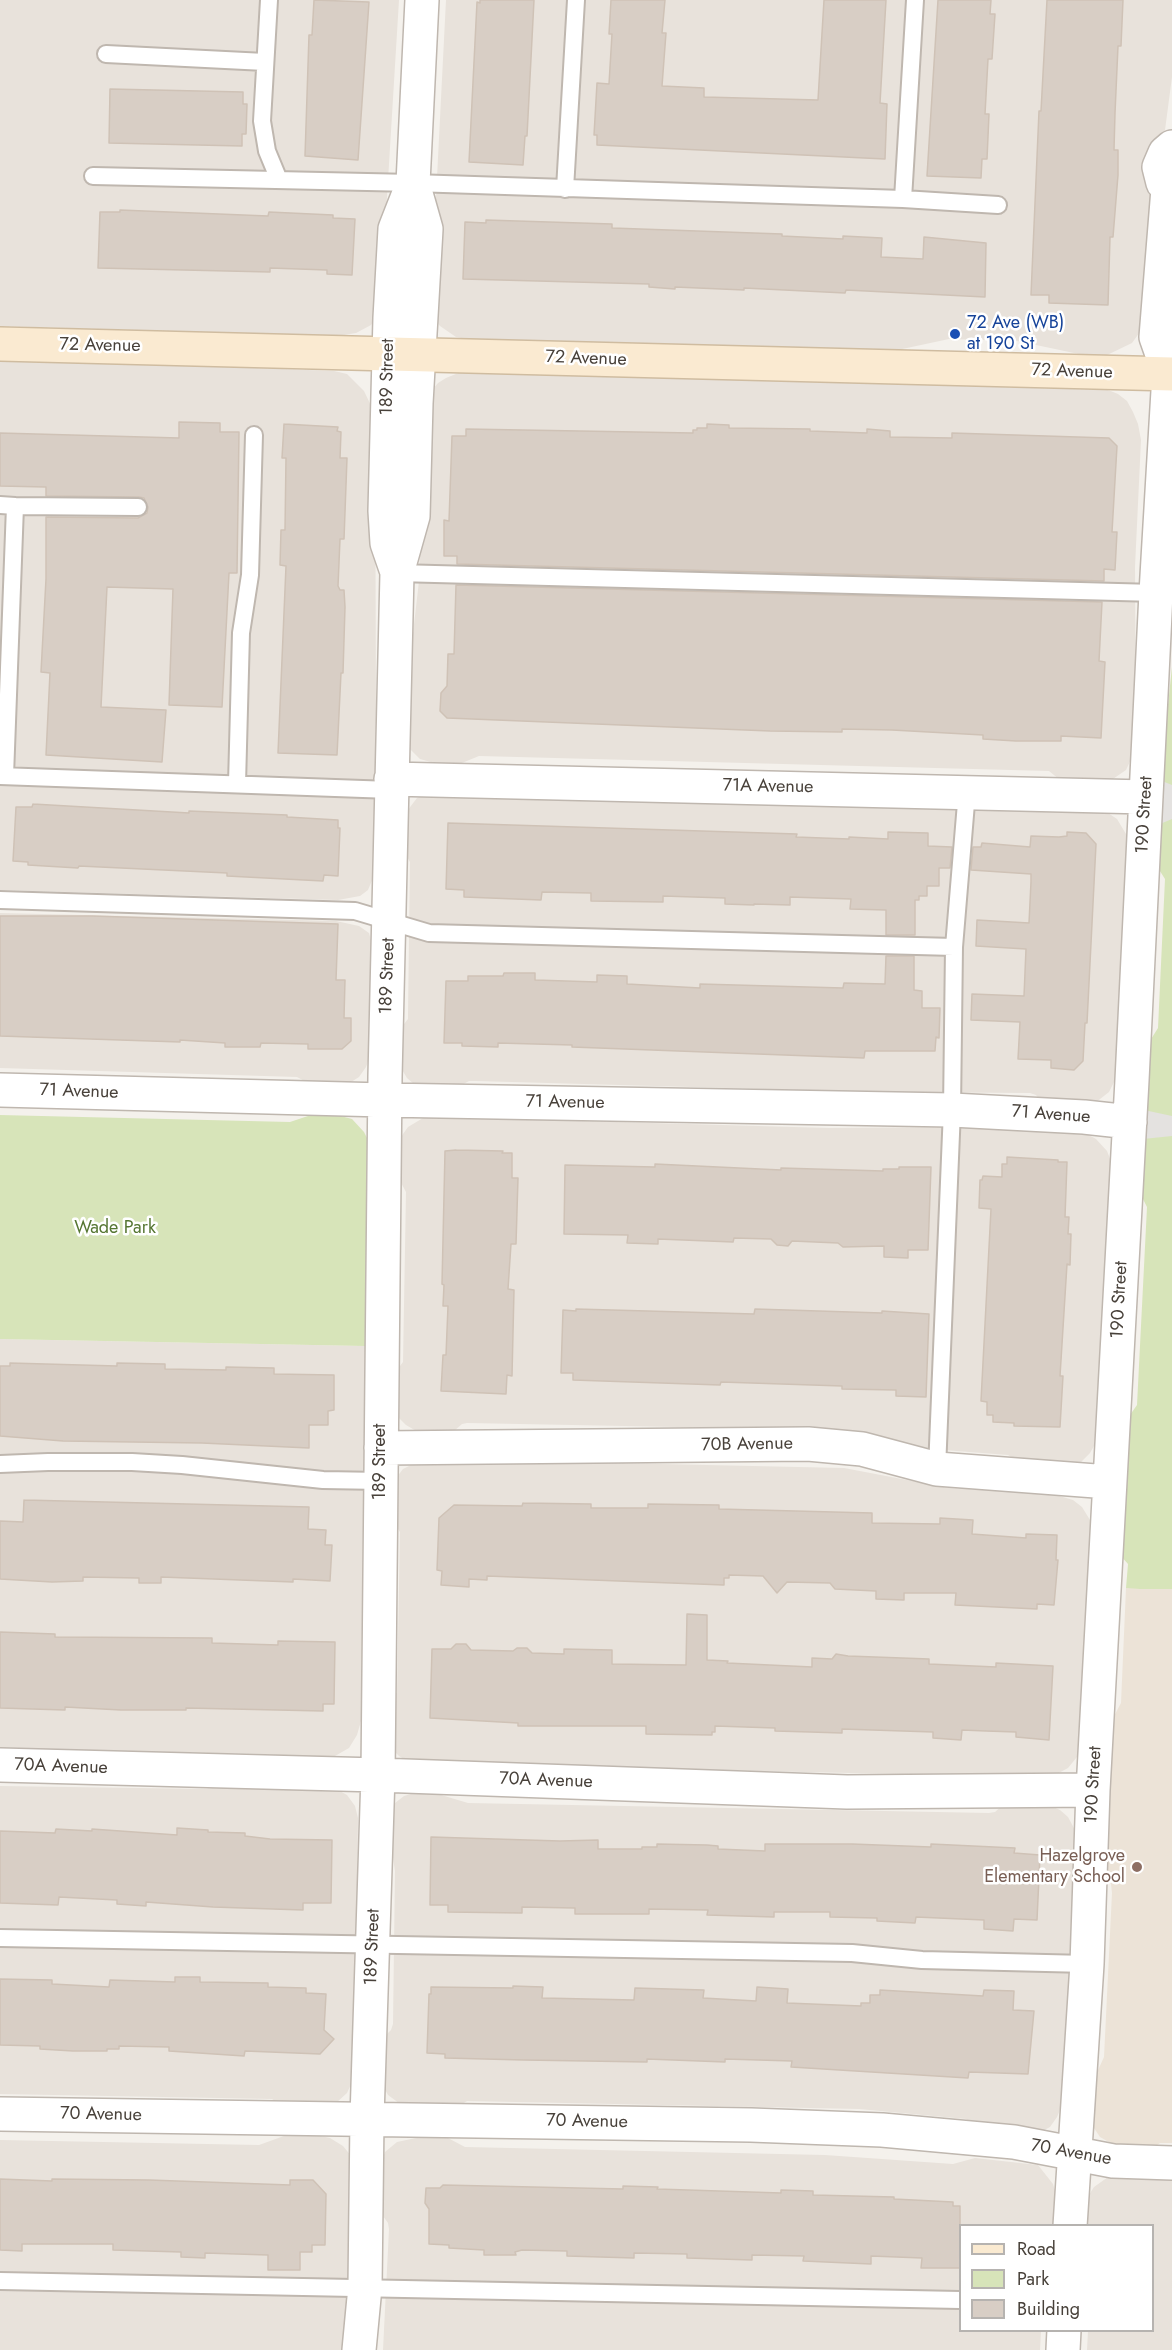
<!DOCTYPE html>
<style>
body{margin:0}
#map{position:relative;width:1172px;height:2350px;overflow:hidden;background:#f4f1ec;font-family:Jost,sans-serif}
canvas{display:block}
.legend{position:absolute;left:959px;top:2224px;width:195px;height:108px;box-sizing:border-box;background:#fff;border:2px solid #b6b3b0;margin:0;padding:8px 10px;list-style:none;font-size:18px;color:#48413a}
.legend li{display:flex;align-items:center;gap:12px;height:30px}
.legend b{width:30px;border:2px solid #b6b3b0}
</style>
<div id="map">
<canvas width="1172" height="2350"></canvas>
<ul class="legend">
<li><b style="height:8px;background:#faead1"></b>Road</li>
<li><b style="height:16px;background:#d7e4b9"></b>Park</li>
<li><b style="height:16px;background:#d8cec5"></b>Building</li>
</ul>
</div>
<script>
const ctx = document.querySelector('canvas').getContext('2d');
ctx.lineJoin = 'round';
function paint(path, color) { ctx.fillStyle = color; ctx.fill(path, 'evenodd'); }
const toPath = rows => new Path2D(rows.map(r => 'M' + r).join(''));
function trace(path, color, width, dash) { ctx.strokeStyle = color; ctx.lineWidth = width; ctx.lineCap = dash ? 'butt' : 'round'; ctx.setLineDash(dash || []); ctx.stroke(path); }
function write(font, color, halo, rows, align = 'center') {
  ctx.font = font + ' Jost,sans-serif'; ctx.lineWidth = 5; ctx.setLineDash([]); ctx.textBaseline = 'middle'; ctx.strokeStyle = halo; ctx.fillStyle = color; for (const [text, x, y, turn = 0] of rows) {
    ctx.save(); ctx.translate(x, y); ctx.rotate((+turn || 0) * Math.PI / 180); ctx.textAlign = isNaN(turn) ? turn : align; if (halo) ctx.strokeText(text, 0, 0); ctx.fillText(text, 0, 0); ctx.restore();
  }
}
paint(toPath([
 [0,0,399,0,381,295,376,318,371,325,356,333,337,336,0,326],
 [446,0,1172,0,1172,77,1165,130,1152,180,1142,329,1132,343,1105,356,1093,357,1017,341,949,339,893,351,466,339,456,337,440,326,435,320,431,296],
 [0,358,334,371,347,374,364,391,375,414,376,708,375,873,368,890,360,896,338,900,0,890],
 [461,372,1108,390,1118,394,1127,401,1133,412,1138,424,1141,440,1135,567,1136,742,1134,753,1126,770,1110,781,1060,780,1049,771,479,756,457,765,441,765,420,759,408,747,403,720,419,581,423,412,432,390,438,383,446,378],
 [426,794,1097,810,1108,813,1117,819,1129,839,1117,1069,1114,1082,1109,1092,1095,1103,1042,1102,1036,1095,1030,1093,872,1092,476,1081,469,1081,456,1088,415,1085,407,1078,401,1068,400,1029,408,1019,408,1014,410,862,402,848,404,815,417,798],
 [0,913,336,921,359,926,369,933,372,944,370,1056,366,1067,359,1077,348,1084,314,1086,297,1077,0,1068],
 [440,1117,829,1128,967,1127,1078,1131,1087,1134,1096,1139,1107,1151,1112,1164,1098,1439,1090,1453,1079,1464,1022,1463,1008,1455,931,1449,872,1435,783,1429,467,1423,462,1424,454,1431,418,1432,406,1425,396,1415,394,1374,403,1362,406,1192,399,1179,398,1141,408,1127,423,1118],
 [0,1339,365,1346,361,1721,357,1735,349,1748,335,1756,319,1759,266,1754,0,1749],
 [432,1459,844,1468,949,1488,1049,1493,1073,1500,1082,1507,1090,1520,1093,1531,1081,1744,1077,1757,1068,1768,1055,1775,1042,1777,421,1764,409,1762,399,1756,391,1748,391,1702,397,1692,400,1532,391,1518,393,1482,403,1469,417,1462],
 [0,1786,207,1789,224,1786,336,1789,347,1795,355,1806,358,1818,355,2064,353,2080,347,2093,336,2103,280,2105,272,2099,0,2094],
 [431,1792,468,1803,989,1813,995,1812,1005,1803,1047,1804,1060,1810,1068,1817,1075,1830,1076,1844,1064,2090,1062,2105,1057,2117,1050,2127,1037,2134,978,2129,966,2119,859,2109,467,2101,452,2110,407,2109,388,2095,383,2086,383,2038,391,2030,393,2024,395,1871,393,1858,386,1845,389,1813,395,1803,404,1796,414,1793],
 [297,2135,316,2135,330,2138,343,2146,352,2157,356,2169,346,2350,0,2350,0,2140,259,2145,284,2136],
 [446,2137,465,2147,825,2155,953,2164,975,2158,1038,2165,1053,2184,1057,2198,1056,2225,960,2226,960,2330,1041,2331,1040,2350,383,2350,389,2229,388,2223,378,2209,382,2160,385,2152,397,2142,416,2138],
 [1108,2177,1172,2179,1172,2350,1087,2350,1088,2331,1152,2330,1152,2226,1082,2226,1087,2198,1094,2187]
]), '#e8e2db');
paint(toPath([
 [1126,1588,1172,1589,1172,2143,1160,2143,1153,2148,1116,2146,1100,2137,1092,2125,1094,2079,1104,2057,1112,1893,1111,1884,1103,1872,1113,1718,1121,1703]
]), '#ece3d7');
paint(toPath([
 [1172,667,1172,1589,1140,1589,1126,1588,1128,1564,1120,1555,1130,1415,1137,1405,1147,1207,1141,1195,1148,1044,1158,1028,1165,879,1158,868,1165,733],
 [333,1114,352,1119,364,1132,368,1140,365,1346,0,1339,0,1115,290,1122,311,1115]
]), '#d7e4b9');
paint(toPath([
 [1162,781,1172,785,1172,819,1160,824],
 [1144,1110,1172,1116,1172,1136,1143,1139]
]), '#e4e2e0');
const building = toPath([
 [314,0,369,2,358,160,305,156,309,35,312,35,314,0],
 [480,0,534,0,527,136,525,136,523,165,469,162,477,2,480,3,480,0],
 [611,0,665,0,662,33,666,33,662,86,704,88,704,97,818,100,824,0,886,0,880,103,887,104,885,159,597,145,597,135,594,135,597,83,609,84,612,34,609,34,611,0],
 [938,0,991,0,990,14,995,14,992,59,988,59,985,114,989,114,987,159,982,159,981,178,927,176,938,0],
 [1047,0,1123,0,1121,46,1118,46,1115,113,1114,150,1118,150,1118,175,1113,237,1110,237,1108,305,1049,303,1049,295,1031,295,1039,111,1041,111,1047,0],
 [110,89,243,92,243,104,247,104,246,134,242,134,242,146,109,143,110,89],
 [120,210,268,216,269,212,333,215,333,218,355,219,352,275,327,274,327,270,270,268,270,272,98,268,100,212,120,212,120,210],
 [486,220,612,224,612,228,782,234,782,236,843,239,843,236,882,238,881,257,923,259,924,237,986,243,985,297,846,290,845,293,744,288,744,290,675,287,675,289,649,287,649,284,463,279,465,222,486,223,486,220],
 [179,422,220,423,220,432,239,432,237,573,229,573,222,707,169,705,173,589,107,587,101,707,166,710,162,762,46,755,50,673,41,672,46,579,46,517,138,518,147,513,148,507,144,498,139,497,46,496,46,487,0,486,0,433,179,438,179,422],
 [284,424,338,427,337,431,341,432,340,458,347,458,344,539,340,539,338,586,340,590,344,590,345,607,343,673,341,673,337,755,278,753,286,566,280,565,281,530,285,530,286,458,282,458,284,424],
 [707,424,729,425,729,428,810,429,810,431,867,433,867,429,890,431,890,437,952,438,952,433,1109,438,1117,446,1112,532,1117,532,1115,570,1104,569,1104,581,457,564,457,556,444,556,444,520,449,521,452,436,466,436,466,429,693,433,693,430,697,430,697,428,707,428,707,424],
 [456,585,1102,602,1099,661,1105,662,1101,738,1061,736,1061,741,1016,741,983,739,983,735,892,730,842,729,842,732,770,731,447,718,440,711,441,693,447,686,448,654,454,654,456,585],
 [33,804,189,813,189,811,287,815,287,817,338,820,338,828,340,828,338,876,324,875,323,881,227,876,227,873,79,866,78,868,28,865,28,862,13,861,16,807,32,807,33,804],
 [448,823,797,834,796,837,849,839,849,837,888,839,888,832,928,833,928,846,952,847,950,868,939,868,939,886,927,886,927,896,919,896,919,900,915,900,915,935,886,935,886,910,850,909,851,899,790,897,790,905,754,904,754,905,725,904,725,898,663,896,663,902,591,901,591,893,542,892,541,900,464,897,464,890,446,889,448,823],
 [1067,832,1086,833,1096,844,1087,1023,1085,1023,1083,1061,1074,1070,1051,1068,1051,1060,1018,1059,1020,1022,971,1020,972,994,1024,996,1026,949,976,946,977,920,1029,923,1031,882,1031,874,971,870,973,847,981,847,982,843,1030,847,1031,836,1059,837,1067,836,1067,832],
 [0,916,92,916,338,924,336,980,345,980,344,1018,351,1018,351,1041,342,1049,308,1049,308,1044,261,1043,260,1047,225,1047,225,1043,180,1040,180,1042,0,1036,0,916],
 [886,956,914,956,914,990,922,991,922,1008,940,1008,939,1038,936,1037,935,1051,865,1051,864,1058,572,1047,572,1045,498,1043,498,1047,462,1046,462,1043,444,1043,446,981,468,981,468,976,503,976,504,973,535,973,535,980,597,982,597,975,627,976,627,984,700,988,700,984,843,988,844,983,885,984,886,956],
 [456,1150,503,1151,502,1153,512,1153,512,1178,518,1178,516,1244,511,1244,508,1289,514,1290,512,1376,507,1375,506,1394,441,1391,443,1355,446,1355,448,1306,443,1306,444,1285,442,1284,445,1151,456,1150],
 [1007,1157,1058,1160,1058,1162,1067,1162,1065,1217,1069,1217,1068,1234,1071,1234,1070,1265,1067,1264,1060,1376,1063,1376,1060,1427,1014,1426,1014,1423,993,1422,993,1415,987,1415,987,1402,981,1401,991,1209,979,1208,980,1180,982,1180,983,1176,1002,1177,1002,1164,1007,1164,1007,1157],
 [655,1164,781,1170,781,1168,883,1171,883,1169,899,1169,899,1167,931,1167,928,1250,908,1250,908,1258,884,1257,884,1246,843,1247,838,1243,792,1241,788,1246,777,1245,771,1239,734,1238,733,1242,658,1239,658,1244,627,1243,628,1235,564,1234,565,1165,655,1167,655,1164],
 [576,1309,754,1314,755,1309,882,1313,882,1311,929,1314,926,1397,896,1396,896,1390,842,1389,842,1386,721,1382,720,1385,573,1380,573,1373,561,1373,563,1310,576,1311,576,1309],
 [10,1363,117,1366,117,1363,165,1364,165,1369,226,1370,226,1367,274,1368,274,1374,334,1375,334,1410,328,1411,328,1425,309,1425,309,1448,202,1443,63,1441,0,1436,0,1366,10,1366,10,1363],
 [24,1500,309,1507,308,1529,326,1530,325,1545,332,1545,330,1581,293,1579,293,1582,161,1577,161,1583,139,1583,139,1578,83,1577,83,1581,52,1582,0,1579,0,1521,23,1522,24,1500],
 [523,1503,591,1504,591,1508,648,1508,648,1504,719,1505,719,1509,872,1513,872,1523,940,1524,940,1518,973,1520,972,1534,1026,1538,1026,1534,1057,1535,1056,1560,1058,1560,1054,1605,1037,1604,1037,1609,955,1605,956,1593,904,1593,904,1600,876,1599,876,1591,835,1589,830,1583,787,1582,777,1593,763,1576,729,1575,729,1578,724,1578,724,1585,487,1576,487,1580,469,1579,469,1587,441,1585,442,1571,437,1570,439,1518,454,1505,522,1506,523,1503],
 [687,1614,707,1615,707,1660,728,1661,727,1663,812,1667,812,1658,832,1659,836,1654,848,1656,929,1659,929,1664,996,1667,996,1663,1053,1666,1049,1740,1016,1737,1016,1732,986,1731,962,1730,961,1740,933,1738,933,1732,842,1729,842,1733,810,1732,775,1731,775,1728,715,1726,715,1732,712,1732,712,1735,646,1734,646,1726,518,1726,518,1723,430,1718,432,1649,451,1649,456,1644,466,1644,471,1650,513,1651,517,1648,527,1648,532,1653,564,1654,564,1649,612,1650,612,1664,686,1665,687,1614],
 [0,1632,55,1634,55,1637,212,1638,212,1643,278,1645,278,1641,335,1642,334,1704,323,1704,323,1711,186,1708,186,1710,121,1710,65,1707,65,1710,0,1708,0,1632],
 [177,1828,208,1830,208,1832,245,1833,245,1836,270,1839,332,1840,331,1903,303,1903,303,1910,213,1907,146,1902,146,1906,117,1904,117,1900,59,1897,58,1905,0,1903,0,1831,55,1833,56,1829,92,1831,92,1829,177,1835,177,1828],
 [431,1837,560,1841,598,1840,598,1849,642,1849,642,1847,657,1847,657,1844,707,1845,718,1846,718,1849,765,1851,765,1844,852,1844,931,1847,931,1844,1015,1848,1014,1853,1040,1855,1037,1920,1014,1919,1013,1931,984,1929,984,1920,916,1917,915,1923,877,1921,877,1918,830,1917,830,1912,774,1912,774,1917,707,1915,708,1910,649,1909,649,1914,575,1914,575,1908,522,1907,522,1913,448,1912,448,1905,430,1905,431,1837],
 [175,1977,200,1977,200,1982,268,1983,268,1987,306,1988,306,1993,326,1994,324,2030,334,2039,320,2054,245,2051,244,2056,169,2051,169,2047,119,2046,119,2049,107,2049,107,2051,73,2051,40,2049,40,2046,0,2045,0,1979,52,1980,52,1984,109,1987,110,1980,175,1982,175,1977],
 [513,1986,543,1987,542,1998,634,2000,635,1988,704,1990,703,1998,756,2001,757,1987,788,1989,787,2003,861,2006,861,2003,870,2003,870,1995,880,1995,880,1990,983,1996,984,1990,1014,1991,1013,2010,1034,2011,1028,2074,969,2072,968,2078,791,2067,792,2061,725,2059,725,2062,647,2059,647,2062,524,2060,445,2058,445,2054,427,2053,429,1994,431,1994,431,1987,513,1988,513,1986],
 [0,2179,52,2181,52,2179,149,2180,290,2185,290,2180,313,2180,326,2194,325,2245,312,2245,312,2252,300,2252,300,2270,268,2270,268,2255,205,2253,205,2258,181,2257,181,2252,113,2250,113,2244,22,2244,22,2251,0,2250,0,2179],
 [443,2185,623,2189,623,2186,658,2187,657,2189,781,2193,781,2190,813,2191,813,2195,894,2197,894,2199,953,2202,953,2206,960,2206,960,2268,921,2268,922,2258,871,2256,871,2264,803,2261,804,2256,752,2255,752,2260,687,2258,687,2254,634,2253,634,2258,567,2256,567,2251,522,2250,515,2252,516,2255,484,2255,484,2250,449,2248,449,2245,429,2244,429,2209,425,2203,426,2188,440,2188,443,2185]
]);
paint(building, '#d8cec5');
trace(building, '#cfc2b6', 1.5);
const service = toPath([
 [269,0,262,121,267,151,279,180],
 [106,54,265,62],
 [93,176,413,183,903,199,998,205],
 [565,189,576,0],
 [903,199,915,0],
 [0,505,15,506,5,776],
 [15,506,138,507],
 [397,573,1156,593],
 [0,776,391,790],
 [237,784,241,633,250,575,254,435],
 [0,900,355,911,429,933,954,947],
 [0,1464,48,1462,132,1462,182,1465,323,1480,382,1481],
 [937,1469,952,1110,954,947,967,791],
 [0,1938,852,1953,922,1960,1087,1964],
 [0,2281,960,2300]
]);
const minor = toPath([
 [1172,147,1165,153,1159,167,1163,183,1172,191],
 [1168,189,1156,337,1169,374],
 [397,572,387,543,385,511,390,318,395,229,413,183],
 [391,779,1146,797],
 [0,1090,384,1100,952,1110,1084,1117,1130,1122],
 [381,1448,808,1444,862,1449,937,1469,1109,1482],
 [0,1765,378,1775,847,1792,1093,1790],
 [0,2114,751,2125,882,2130,1014,2142,1113,2161,1172,2163],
 [1070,2226,1087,1964,1093,1790,1132,1080,1156,593,1169,374,1172,367],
 [359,2350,365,2287,367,2118,378,1775,385,1077,397,573,413,516,416,403,426,229,413,183,422,0],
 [1063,2350,1064,2330]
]);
const secondary = toPath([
 [0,344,1172,374]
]);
trace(service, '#bfb7af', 20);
trace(minor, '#bfb7af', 36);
trace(secondary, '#cfbca0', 36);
trace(service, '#fff', 16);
trace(minor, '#fff', 33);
trace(secondary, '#faead1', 33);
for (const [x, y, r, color] of [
 [955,334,6,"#1a4fb4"],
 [1137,1867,6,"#8d6e63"]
]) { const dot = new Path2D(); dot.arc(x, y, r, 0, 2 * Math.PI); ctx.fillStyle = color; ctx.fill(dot); trace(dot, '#fff', 2); }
write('18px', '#164399', '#fff', [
 ["72 Ave (WB)",967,324],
 ["at 190 St",967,345]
], 'left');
write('18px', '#48413a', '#fff', [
 ["72 Avenue",100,346,1],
 ["72 Avenue",586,359,2],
 ["72 Avenue",1072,372,2],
 ["189 Street",388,377,-89],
 ["71A Avenue",768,787,1],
 ["190 Street",1145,815,-87],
 ["189 Street",388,976,-88],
 ["71 Avenue",79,1092,2],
 ["71 Avenue",565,1103,1],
 ["71 Avenue",1051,1115,4],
 ["190 Street",1120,1300,-87],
 ["70B Avenue",747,1445,-1],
 ["189 Street",381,1462,-90],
 ["70A Avenue",61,1767,2],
 ["70A Avenue",546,1781,2],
 ["190 Street",1094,1785,-87],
 ["189 Street",373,1947,-88],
 ["70 Avenue",101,2115,1],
 ["70 Avenue",587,2122,1],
 ["70 Avenue",1071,2153,10]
]);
write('18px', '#557632', '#fff', [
 ["Wade Park",115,1229]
]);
write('18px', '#785e54', '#fff', [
 ["Hazelgrove",1125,1857],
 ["Elementary School",1125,1878]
], 'right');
</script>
